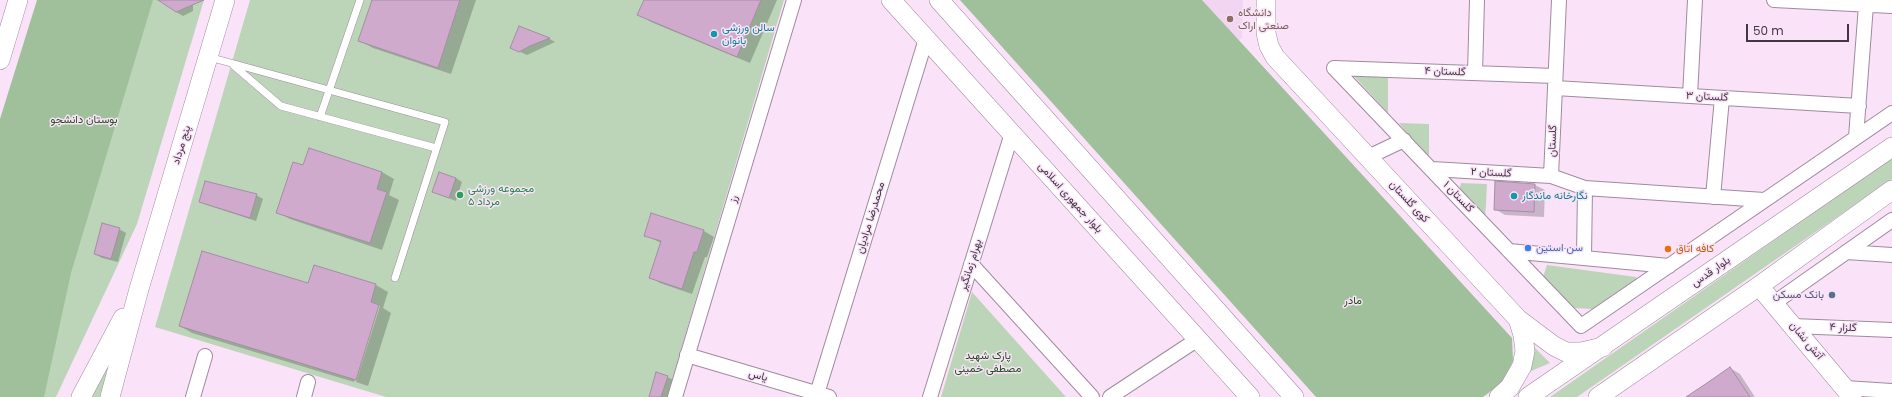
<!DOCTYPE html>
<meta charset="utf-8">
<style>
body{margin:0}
#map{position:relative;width:1892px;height:397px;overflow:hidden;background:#fae3f9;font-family:Poppins,sans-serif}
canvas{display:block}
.scale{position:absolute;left:1746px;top:24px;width:103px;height:18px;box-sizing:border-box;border:2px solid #403740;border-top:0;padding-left:5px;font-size:12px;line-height:14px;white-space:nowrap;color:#403740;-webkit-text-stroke:3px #fae3f9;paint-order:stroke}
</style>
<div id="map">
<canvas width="1892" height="397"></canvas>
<div class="scale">50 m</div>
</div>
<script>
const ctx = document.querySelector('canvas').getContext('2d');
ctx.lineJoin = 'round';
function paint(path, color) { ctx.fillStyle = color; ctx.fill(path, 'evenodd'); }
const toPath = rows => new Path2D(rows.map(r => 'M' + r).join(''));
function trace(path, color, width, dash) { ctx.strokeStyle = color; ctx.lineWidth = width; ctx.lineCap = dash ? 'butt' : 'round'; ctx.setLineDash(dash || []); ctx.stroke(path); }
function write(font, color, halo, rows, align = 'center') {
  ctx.font = font + ' Poppins,Vazirmatn,sans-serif'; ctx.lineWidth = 3; ctx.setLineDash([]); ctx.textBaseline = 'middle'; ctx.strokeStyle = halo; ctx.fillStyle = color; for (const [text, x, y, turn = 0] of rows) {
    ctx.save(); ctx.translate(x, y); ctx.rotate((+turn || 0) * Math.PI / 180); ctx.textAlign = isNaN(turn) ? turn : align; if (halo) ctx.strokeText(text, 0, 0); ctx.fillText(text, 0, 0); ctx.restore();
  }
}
paint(toPath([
 [1202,0,1243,0,1242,38,1238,41]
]), '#f2d5f0');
paint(toPath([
 [37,0,204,0,137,224,56,397,0,397],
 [250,0,784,0,667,397,386,397,155,327],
 [1353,75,1388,77,1388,113],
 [1399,123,1429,124,1429,160],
 [1892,158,1892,179,1577,397,1550,397],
 [1461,183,1487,184,1485,222,1459,192],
 [1547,265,1636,277,1639,282,1592,309,1574,308,1543,277],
 [972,292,1066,397,941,397],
 [120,337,101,397,89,397],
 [1534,347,1550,363,1529,372]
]), '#bcd5b8');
paint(toPath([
 [37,0,153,0,71,273,44,397,0,397,0,119],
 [960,0,1202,0,1512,338,1513,361,1503,382,1483,397,1316,397]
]), '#9fc09a');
paint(toPath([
 [168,0,193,0,193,11,183,16,176,12],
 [373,0,476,0,451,74,373,48,360,41],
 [645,0,777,0,750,63,651,22,639,14],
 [519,27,550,39,555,42,527,55,518,51],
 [309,149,382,172,394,179,389,195,399,200,382,250,290,219,277,212,304,166],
 [456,178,462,182,456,201,433,192],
 [1535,185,1545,190,1544,217,1505,215,1495,209],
 [256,195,263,199,256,221,207,205,200,201],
 [652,214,704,231,714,237,707,257,705,257,692,294,660,283,650,277,661,243,645,235],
 [119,229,126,233,118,262,102,258,95,254],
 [315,267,376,285,388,292,383,308,391,313,368,386,356,382,380,306,378,306,354,382,192,333,180,326,309,284],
 [1730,368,1740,374,1755,397,1687,397],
 [667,377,674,380,669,397,650,397]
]), '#0003');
const building = toPath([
 [158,0,204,0,176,12,158,0],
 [372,0,460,0,438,68,358,41,372,0],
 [644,0,761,0,737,57,637,15,644,0],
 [519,26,550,38,530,46,519,52,510,48,519,26],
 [309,148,382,172,377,189,387,192,370,243,276,213,293,162,303,165,309,148],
 [439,172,456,178,449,198,432,192,439,172],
 [205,181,257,194,250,218,199,202,205,181],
 [1495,181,1535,184,1534,212,1494,210,1495,181],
 [651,213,704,230,697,252,694,252,682,289,649,278,661,241,644,236,651,213],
 [102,223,120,228,111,259,94,254,102,223],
 [202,251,308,283,314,265,376,284,371,302,379,305,356,380,179,326,202,251],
 [1730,367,1750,397,1686,397,1707,383,1730,367],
 [656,372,668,376,661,397,649,397,656,372]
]);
paint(building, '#cfaacd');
trace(building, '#a48ea3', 1);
const lane = toPath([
 [209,57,445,122,395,278],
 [233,65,281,106,436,148],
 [320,117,360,0]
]);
const street = toPath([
 [1559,0,1551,176,1585,188,1584,258],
 [1774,0,1892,6],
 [1334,68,1581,326,1892,113],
 [1334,68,1555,76],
 [1475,73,1477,0],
 [1555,88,1859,106],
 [1690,96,1695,0],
 [1856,137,1866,5],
 [1368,157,1404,140],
 [1432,169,1551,176],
 [1585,188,1764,200],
 [1713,197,1722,98],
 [1509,251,1669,266],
 [1846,252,1892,255],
 [971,264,1092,397],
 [1774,303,1892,220],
 [1793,326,1892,330],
 [687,355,829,397],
 [1845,388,1892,391],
 [193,397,205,356],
 [304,397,308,382],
 [675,397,794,0],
 [816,397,926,39],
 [930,397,1012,133],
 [1110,397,1198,339]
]);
const secondary = toPath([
 [891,0,1250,397],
 [939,0,1294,397],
 [1266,0,1266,33,1269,46,1275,57,1518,319,1554,346,1566,352,1581,352,1603,347],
 [0,60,18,0],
 [1759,286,1852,397],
 [81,397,123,318],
 [110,397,139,289,225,0],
 [1499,397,1510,387,1522,366,1525,351,1523,335,1518,319],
 [1528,397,1892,147],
 [1598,397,1759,286,1892,190]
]);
trace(lane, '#a08a9e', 8);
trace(street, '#a08a9e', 16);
trace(secondary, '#a08a9e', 20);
trace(lane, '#fff', 7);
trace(street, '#fff', 14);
trace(secondary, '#fff', 19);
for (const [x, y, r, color] of [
 [1230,19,4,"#8d6e63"],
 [714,34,4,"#0f9aa8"],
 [460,195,4,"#2e9e5b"],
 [1514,196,4,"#0f9aa8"],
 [1528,248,4,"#3f7fe0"],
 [1668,249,4,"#e8710a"],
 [1832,295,4,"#5c6f8a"]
]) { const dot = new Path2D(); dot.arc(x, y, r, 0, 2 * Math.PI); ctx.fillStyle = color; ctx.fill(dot); trace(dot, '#fae3f9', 1.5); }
write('11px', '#785e54', '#fae3f9', [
 ["دانشگاه",1238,13],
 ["صنعتی اراک",1238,26]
], 'left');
write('11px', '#0d838f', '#fae3f9', [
 ["سالن ورزشی",722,28],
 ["بانوان",722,41],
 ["نگارخانه ماندگار",1522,196]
], 'left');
write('11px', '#403740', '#fae3f9', [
 ["گلستان ۴",1445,72,2],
 ["گلستان ۳",1707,97,3],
 ["گلستان",1553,141,-88],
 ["پنج مرداد",182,145,-73],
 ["گلستان ۲",1491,173,3],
 ["گلستان ۱",1458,197,46],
 ["بلوار جمهوری اسلامی",1070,198,48],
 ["رز",734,199,-73],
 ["کوی گلستان",1409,202,47],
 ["محمدرضا مرادیان",871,218,-73],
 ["بهرام زمانگیر",971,265,-73],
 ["بلوار قدس",1711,272,-35],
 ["گلزار ۴",1843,328,2],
 ["آتش نشان",1806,341,50],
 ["یاس",758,376,16]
]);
write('11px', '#214e1b', '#fae3f9', [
 ["بوستان دانشجو",84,120],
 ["مادر",1353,301],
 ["پارک شهید",988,356],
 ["مصطفی خمینی",988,369]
]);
write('11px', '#27864d', '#fae3f9', [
 ["مجموعه ورزشی",468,189],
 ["۵ مرداد",468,202]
], 'left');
write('11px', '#366cbe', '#fae3f9', [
 ["سن استین",1536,248]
], 'left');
write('11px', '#c56008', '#fae3f9', [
 ["کافه اتاق",1676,249]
], 'left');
write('11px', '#4e5e75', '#fae3f9', [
 ["بانک مسکن",1824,295]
], 'right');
</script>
